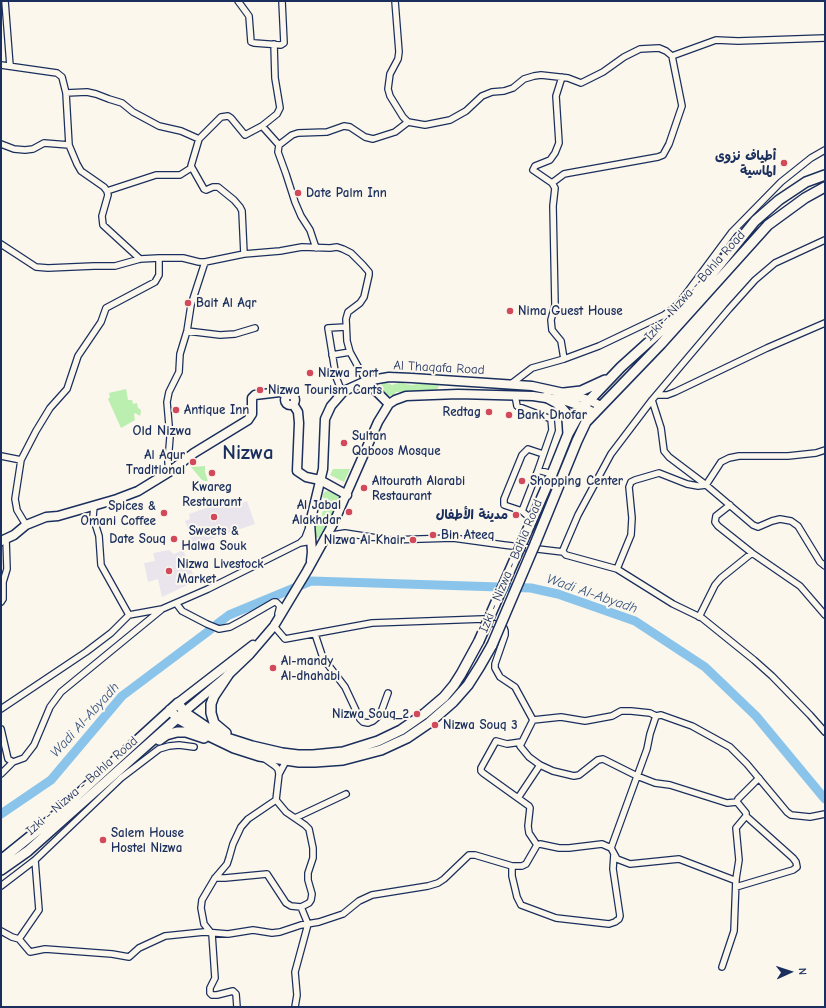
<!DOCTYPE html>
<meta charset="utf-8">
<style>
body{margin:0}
#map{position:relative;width:826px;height:1008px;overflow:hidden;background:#fbf7ec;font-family:"Comic Neue",sans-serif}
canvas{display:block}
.frame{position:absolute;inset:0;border:2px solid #1b2f5e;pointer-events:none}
.north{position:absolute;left:770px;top:952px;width:40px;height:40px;-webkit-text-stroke:3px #fbf7ec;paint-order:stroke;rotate:87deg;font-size:11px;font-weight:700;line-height:16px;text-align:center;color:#1b2f5e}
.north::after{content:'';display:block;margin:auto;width:14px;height:18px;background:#1b2f5e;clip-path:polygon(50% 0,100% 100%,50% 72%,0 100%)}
</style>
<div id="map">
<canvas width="826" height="1008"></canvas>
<div class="frame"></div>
<div class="north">N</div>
</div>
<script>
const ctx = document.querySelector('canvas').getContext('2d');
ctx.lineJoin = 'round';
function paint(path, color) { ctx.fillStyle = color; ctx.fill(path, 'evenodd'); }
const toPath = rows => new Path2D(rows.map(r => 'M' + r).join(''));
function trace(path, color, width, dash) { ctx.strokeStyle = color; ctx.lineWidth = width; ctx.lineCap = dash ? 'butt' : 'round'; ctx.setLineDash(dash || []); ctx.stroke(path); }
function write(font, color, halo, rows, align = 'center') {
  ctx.font = font + ' "Comic Neue","Playpen Sans Arabic",sans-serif'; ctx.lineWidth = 4; ctx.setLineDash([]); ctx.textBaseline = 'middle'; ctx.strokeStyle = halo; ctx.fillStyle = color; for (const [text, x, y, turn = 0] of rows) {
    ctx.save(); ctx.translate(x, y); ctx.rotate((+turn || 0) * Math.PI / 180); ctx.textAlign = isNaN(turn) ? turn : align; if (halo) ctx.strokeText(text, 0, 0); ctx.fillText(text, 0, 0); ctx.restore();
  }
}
paint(toPath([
 [238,497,239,504,247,501,255,524,193,545,185,521,190,519,189,514],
 [169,550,174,554,183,550,196,581,162,597,158,579,148,582,144,563,155,561,153,553]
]), '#eae5ec');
paint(toPath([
 [386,382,392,385,401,382,405,384,412,385,427,382,439,385,437,391,434,393,406,393,400,392,396,392,394,395,387,396,382,394,379,389,382,383],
 [126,389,128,400,132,400,133,404,137,403,138,408,140,409,141,411,140,416,135,413,134,415,135,420,121,428,108,399,110,397,109,393],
 [205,466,205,472,208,481,205,481,202,480,191,467],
 [333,469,350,469,344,482,330,475],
 [328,491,337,495,340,498,339,504,321,538,315,537,313,530,316,521,320,521,326,499,322,497,324,492]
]), '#baefb0');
trace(toPath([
 [217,624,229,615,311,581,531,588,558,594,635,621,705,667,756,716,825,799],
 [1,814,51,780,122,696,210,630]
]), '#8bc4ea', 9);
const street = toPath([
 [5,1,10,66],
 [238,1,249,16,251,42,254,43,281,45,284,43,282,1],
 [395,1,399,52,398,59,390,74,388,89,390,96,403,117,408,122,425,125,450,120,466,111,482,96,492,92,504,91,513,88,524,79,534,76,541,75,568,78,581,83,603,72,624,57,640,49,659,48,666,51,672,56,716,40,738,41,825,38],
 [1,65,57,73,62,77,66,93,69,145,77,164,81,171,104,187,107,191,108,195,102,216,103,225,140,259],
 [562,77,556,96,559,143,555,153,550,160,535,166,533,170,552,183,555,188,553,206,555,305,551,320,552,330,561,341,564,359],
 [66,93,87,92,96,94,109,99,122,103,133,112,159,126,181,131,199,139],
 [262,126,279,145],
 [1,144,14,149,25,150,33,149,44,143,69,145],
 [552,183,564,174,569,173,658,157,663,155,669,144,682,106,672,56],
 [107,191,156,175,180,175,191,168],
 [825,240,775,263,755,280,729,309,652,400,611,454,578,515,563,550,563,552,566,555,617,569,673,604,702,618,754,660,772,676,810,715,825,732],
 [1,244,36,267,48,268,94,266,115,266,140,259,159,258,183,258,199,262,205,262,244,254,280,251,302,247,330,248,337,247,343,249,351,253,363,265,369,272,369,275,364,297,360,303,348,312,346,319,347,341,350,352,366,381],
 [316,248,310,230,301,216,295,202,286,174,278,152,279,145,292,135,298,133,327,132,344,126,350,127,365,137,373,139,395,132,408,122],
 [244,254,242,211,240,207,234,200,218,187,213,187,206,190,204,189,191,166,199,139,221,117,228,116,231,118,245,135,262,126,277,114,280,108,275,78,274,44],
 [187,331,220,335,235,334,255,328],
 [332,355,350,352],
 [511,384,532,368,564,359,599,346,664,315,671,310,680,302,732,232,781,182,811,158,825,150],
 [344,391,340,387,336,377,328,328,346,327],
 [515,395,517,406,551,419,552,430,538,470],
 [657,395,667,395,675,392,767,348,825,323],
 [652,400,661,428,664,451,669,457,706,485,753,525,758,527,772,521,780,519,791,521,798,526,820,562,825,566],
 [1,456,21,460],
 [169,472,168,462,170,437,167,402,169,392,179,372,180,354,187,331,191,305,205,262],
 [730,505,716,516,715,522,718,526,752,553,800,586,825,615],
 [94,506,93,517,99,536,101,565,129,615],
 [522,511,504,505,504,499,522,455,528,449,543,454],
 [532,520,522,511,538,470,552,474],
 [26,525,17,510,15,499,21,460,36,431,50,408,67,389,78,356,101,322,106,308,155,282,159,275,159,258],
 [326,539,332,535,345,533,389,540,453,538,504,545,563,552],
 [300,543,305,538,310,525],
 [617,569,631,535,632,518,629,487,631,482,635,480,659,473,687,484,698,486,706,485,721,462,729,458,739,456,788,456,816,453,825,450],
 [1,602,3,599,3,582,7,569,6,539],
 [176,603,182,611,207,624,219,629,230,627,243,620,274,602,276,602,280,606,278,614],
 [699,617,715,585,721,578,752,553],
 [274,624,274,626,285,639,372,623,483,619,504,628,505,631,505,635,495,664,495,668,500,677,515,687,533,720,520,746,529,757,540,765,553,771,574,776,579,775,598,760,603,759,637,776,655,783,670,785,727,803,737,802],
 [315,634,323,658,345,687,360,719,363,722,368,723,373,721,380,715,388,693],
 [1,709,86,652,111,633,129,615,162,609,208,589,300,543,312,541],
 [533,720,561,717,585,721,612,716,621,711,631,711,650,713,656,716,661,715,692,726,730,747,747,764,787,812,791,815,810,817,825,814],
 [1,729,8,759,13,762,24,758,34,745,50,707,61,692,161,610],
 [521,742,507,744,496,741,481,768,481,771,483,773,529,806,530,808,528,826,529,833,537,845],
 [265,759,275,766,278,769,279,774],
 [286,761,279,774,276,800,286,812,305,825,309,829,313,848,313,858,308,873,308,880,312,894,311,900,309,903,301,907,308,924,295,972,297,995,295,1007],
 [1,774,13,762],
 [518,798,540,765],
 [295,818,346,794],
 [611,848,647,749,650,734,656,716],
 [512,866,512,876,517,897,521,905,556,918,609,924,615,922,619,919,620,916,613,869,614,854],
 [215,878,225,878,267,874,286,903,291,906,301,907],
 [1,886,35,860,121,778,159,749,169,746,179,745,194,747],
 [736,887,793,870,797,867,796,862,793,858,746,816],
 [1,931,12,937,19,939,30,952,45,949,112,954,129,957,139,948,165,936,204,932,228,934,253,930,272,933,280,932,301,925,319,922,343,914,359,901,372,895,428,886,438,883,444,879,469,855,475,855,512,866,522,866,526,864,537,845,540,844,559,848,569,848,602,844,611,848,617,859,630,864,679,859,734,880,736,879],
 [19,939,39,910,35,860],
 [722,967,734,931,736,879,739,860,736,828,746,816,746,813,737,802,738,799,759,778],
 [237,1007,236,994,233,991,217,995,212,995,210,993,210,988,215,978,212,934,204,924,201,908,202,900,215,878,227,864,229,858,233,844,241,827,248,819,276,800]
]);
const secondary = toPath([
 [366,381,389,404],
 '285 400a5 5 0 1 1 10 0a5 5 0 1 1-10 0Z',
 [293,404,298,412,299,423,297,471,306,477,320,480,347,495],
 [1,541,14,535,26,525,46,517,58,516,117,499,138,491,169,472,194,453,248,420,252,414,252,398,255,395,280,392,287,395],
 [311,561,312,552,310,523,323,469,325,419,331,406,344,391,366,381,389,377,412,378,532,386,564,393,589,400,601,406],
 [178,703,253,645],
 [184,712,228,675,250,654,274,626,307,571,334,522,378,422,389,404,395,400,406,396,458,394,533,396,566,401,583,407,595,413]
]);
const primary = toPath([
 [564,393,581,391,605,380],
 [546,397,557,403,565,412,567,419,568,434],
 [535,544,577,441,586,422,661,344,768,225,805,198,825,187],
 [521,545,552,474,568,434,583,407,621,367,673,320,699,290,755,221,779,200,806,182,825,175],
 [170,710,177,718,209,736,234,748,259,756,299,762,315,762,343,760,381,750,407,738,429,723,453,702,468,685,480,666,492,645],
 [226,733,214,723,211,713,211,704,214,696,228,675],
 [159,740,166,735,177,732,186,732,204,738],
 [1,860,48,822,178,703,184,712,209,729,227,738,252,746,282,753,298,755,313,755,343,752,378,741,401,730,424,714,444,697,454,685,461,674,479,641],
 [1,870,28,851,182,714]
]);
trace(street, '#1b2f5e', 8);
trace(secondary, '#1b2f5e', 11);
trace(primary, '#1b2f5e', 12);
trace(street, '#fbf7ec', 5.5);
trace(secondary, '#fbf7ec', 8);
trace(primary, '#fbf7ec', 9);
const primaryBridge = toPath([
 [479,641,521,545],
 [492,645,535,544]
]);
trace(primaryBridge, '#1b2f5e', 12, []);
trace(primaryBridge, '#fbf7ec', 9);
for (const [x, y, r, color] of [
 [784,163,4,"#d1495b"],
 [298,193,4,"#d1495b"],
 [188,303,4,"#d1495b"],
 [510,311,4,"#d1495b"],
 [310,373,4,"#d1495b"],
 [260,390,4,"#d1495b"],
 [176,410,4,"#d1495b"],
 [489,412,4,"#d1495b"],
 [509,415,4,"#d1495b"],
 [344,443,4,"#d1495b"],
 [193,462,4,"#d1495b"],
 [212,473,4,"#d1495b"],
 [522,481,4,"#d1495b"],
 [364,488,4,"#d1495b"],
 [349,512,4,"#d1495b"],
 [164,513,4,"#d1495b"],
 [516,515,4,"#d1495b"],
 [214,517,4,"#d1495b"],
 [433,535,4,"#d1495b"],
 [174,539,4,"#d1495b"],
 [413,540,4,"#d1495b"],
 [169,571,4,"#d1495b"],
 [273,668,4,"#d1495b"],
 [417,714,4,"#d1495b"],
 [435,725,4,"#d1495b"],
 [103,840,4,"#d1495b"]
]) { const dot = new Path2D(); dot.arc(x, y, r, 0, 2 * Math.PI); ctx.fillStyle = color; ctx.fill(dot); trace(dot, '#fbf7ec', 1.5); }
write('bold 13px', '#1b2f5e', '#fbf7ec', [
 ["أطياف نزوى",776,156,"right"],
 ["الماسية",776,171,"right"],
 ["Date Palm Inn",306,193],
 ["Bait Al Aqr",196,303],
 ["Nima Guest House",518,311],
 ["Nizwa Fort",318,373],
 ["Nizwa Tourism Carts",268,390],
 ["Antique Inn",184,410],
 ["Redtag",481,412,"right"],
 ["Bank Dhofar",517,415],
 ["Sultan",352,436],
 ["Qaboos Mosque",352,451],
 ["Al Aqur",185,455,"right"],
 ["Traditional",185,470,"right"],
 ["Altourath Alarabi",372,481],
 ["Restaurant",372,496],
 ["Shopping Center",530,481],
 ["Kwareg",212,487,"center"],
 ["Restaurant",212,502,"center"],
 ["Al Jabal",341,505,"right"],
 ["Alakhdar",341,520,"right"],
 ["Spices &",156,506,"right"],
 ["Omani Coffee",156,521,"right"],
 ["مدينة الأطفال",508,515,"right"],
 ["Sweets &",214,531,"center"],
 ["Halwa Souk",214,546,"center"],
 ["Bin Ateeq",441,535],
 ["Date Souq",166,539,"right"],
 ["Nizwa Al-Khair",405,540,"right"],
 ["Nizwa Livestock",177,564],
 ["Market",177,579],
 ["Al-mandy",281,661],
 ["Al-dhahabi",281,676],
 ["Nizwa Souq_2",409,714,"right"],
 ["Nizwa Souq 3",443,725],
 ["Salem House",111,833],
 ["Hostel Nizwa",111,848]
], 'left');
write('13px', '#1b2f5e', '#fbf7ec', [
 ["Izki - Nizwa - Bahla Road",695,286,-48],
 ["Al Thaqafa Road",439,368,3],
 ["Izki - Nizwa - Bahla Road",511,566,-67],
 ["Izki - Nizwa - Bahla Road",82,786,-41]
]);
write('bold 14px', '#1b2f5e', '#fbf7ec', [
 ["Old Nizwa",162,431]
]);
write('italic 14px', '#375481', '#fbf7ec', [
 ["Wadi Al-Abyadh",592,594,19],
 ["Wadi Al-Abyadh",85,720,-48]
]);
write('bold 21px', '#1b2f5e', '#fbf7ec', [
 ["Nizwa",248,453]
]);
</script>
